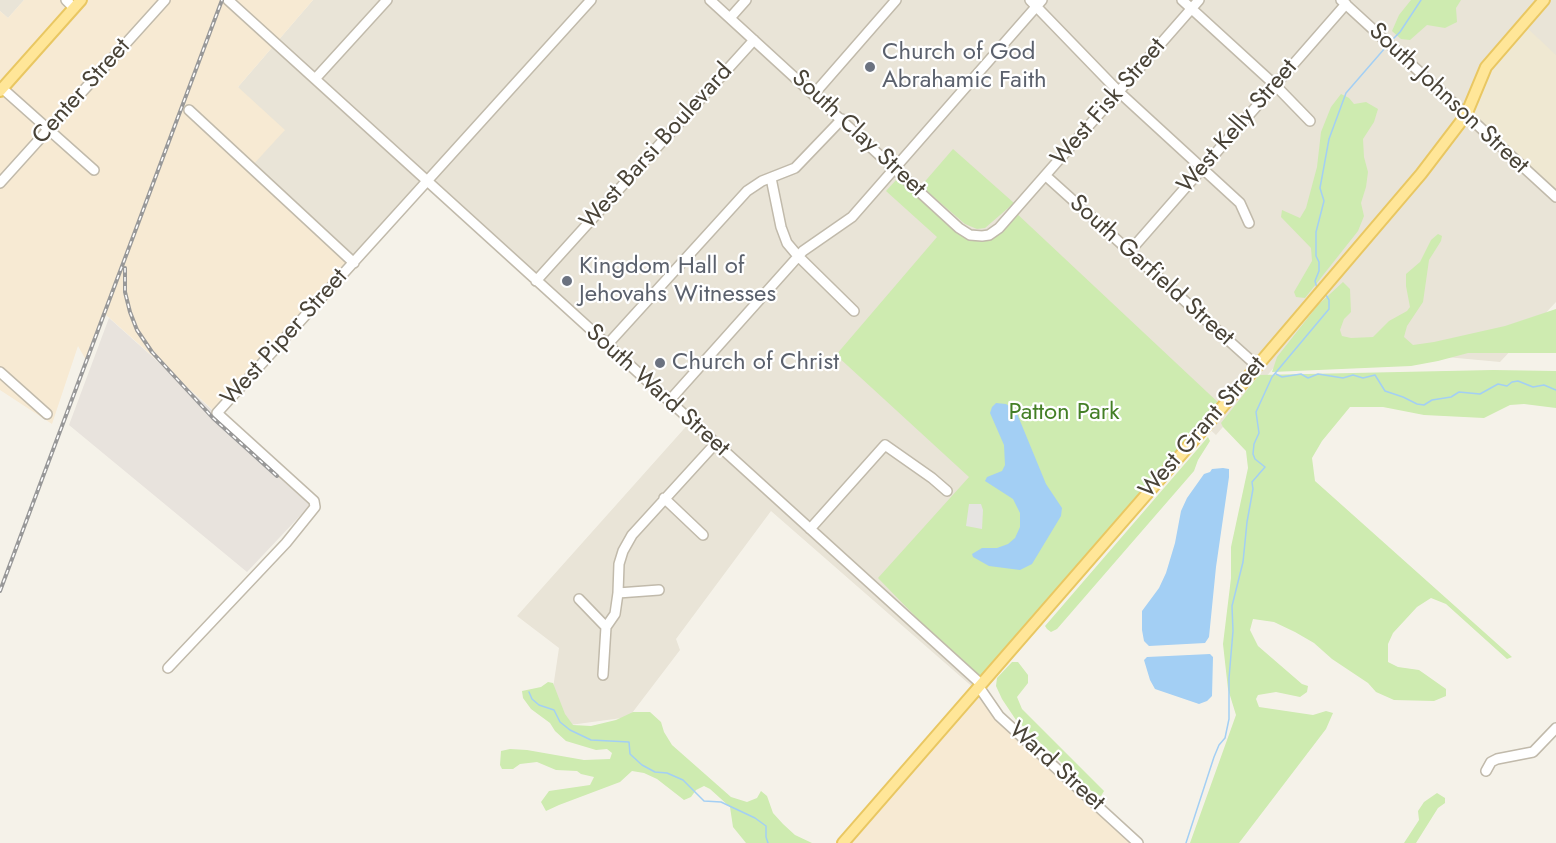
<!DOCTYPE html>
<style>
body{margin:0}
canvas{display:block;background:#f5f2e9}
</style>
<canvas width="1556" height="843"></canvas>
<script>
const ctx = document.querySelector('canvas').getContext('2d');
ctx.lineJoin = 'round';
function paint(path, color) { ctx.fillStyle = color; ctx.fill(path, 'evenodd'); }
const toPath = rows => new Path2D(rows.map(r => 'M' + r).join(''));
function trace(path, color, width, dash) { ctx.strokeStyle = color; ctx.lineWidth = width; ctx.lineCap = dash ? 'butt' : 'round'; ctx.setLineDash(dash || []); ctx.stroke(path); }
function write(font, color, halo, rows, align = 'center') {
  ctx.font = font + ' Jost,sans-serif'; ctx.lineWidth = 4.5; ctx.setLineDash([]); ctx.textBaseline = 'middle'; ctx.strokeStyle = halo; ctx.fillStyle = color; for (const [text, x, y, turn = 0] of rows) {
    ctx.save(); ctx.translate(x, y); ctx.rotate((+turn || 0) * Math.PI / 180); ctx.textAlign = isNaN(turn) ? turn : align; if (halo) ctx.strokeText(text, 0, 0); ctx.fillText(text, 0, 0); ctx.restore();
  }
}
paint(toPath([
 [0,0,24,0,8,18,0,11],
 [313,0,1556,0,1556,302,1500,362,1295,343,1216,435,1206,426,976,690,771,511,676,639,680,650,629,717,570,725,552,695,559,648,517,616,691,421,428,181,354,263,251,167,238,87]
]), '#e9e4d7');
paint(toPath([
 [24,0,313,0,238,87,285,130,251,167,354,263,213,410,105,314,86,360,78,346,52,424,0,390,0,11,8,18],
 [979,687,994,707,1138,843,843,843]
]), '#f7ead3');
paint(toPath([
 [109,318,314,501,247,572,69,425]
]), '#e8e3dd');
paint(toPath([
 [1523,24,1556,55,1556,197,1466,115,1478,83]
]), '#efe8d2');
paint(toPath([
 [1411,0,1461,0,1456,8,1457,22,1445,28,1427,25,1410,40,1401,39,1392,31,1399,15],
 [1341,94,1349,98,1354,104,1366,102,1378,109,1374,122,1363,139,1364,157,1368,172,1366,187,1361,203,1364,216,1358,231,1305,298,1296,297,1294,292,1312,261,1311,248,1281,217,1282,210,1300,218,1306,208,1317,167,1321,132,1331,107],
 [953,149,1014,203,985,228,977,229,965,224,921,186],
 [897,179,955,231,961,229,982,236,1014,211,1223,407,981,684,878,578,969,477,836,355,937,237,886,191],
 [1438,234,1442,236,1441,241,1429,260,1423,302,1407,326,1404,337,1413,345,1434,342,1505,326,1556,309,1556,353,1468,353,1438,361,1411,366,1272,372,1277,357,1318,305,1343,282,1350,289,1351,312,1344,319,1340,330,1342,336,1351,338,1373,337,1389,321,1407,311,1410,307,1406,286,1406,274,1420,262,1431,240],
 [1493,370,1556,371,1556,408,1524,404,1510,405,1484,418,1424,415,1383,407,1350,407,1322,441,1312,458,1315,481,1512,657,1507,659,1446,604,1431,598,1417,607,1393,633,1388,644,1388,662,1398,667,1419,670,1446,689,1446,696,1434,701,1394,700,1376,692,1368,683,1332,659,1314,643,1295,632,1274,622,1253,619,1250,630,1258,646,1302,684,1308,686,1307,692,1300,697,1276,692,1258,695,1256,699,1259,707,1313,715,1326,711,1333,713,1326,729,1239,843,1190,843,1236,715,1228,689,1223,644,1231,578,1231,547,1248,468,1246,451,1223,427,1221,423,1259,375],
 [1208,437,1210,441,1198,460,1194,471,1057,629,1051,632,1047,629,1045,626],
 [1012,662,1018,662,1028,675,1028,683,1017,697,1022,709,1104,791,1101,796,1096,795,1016,720,1002,699,996,686,997,678],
 [548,682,553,683,565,714,573,725,591,726,616,720,633,712,650,712,661,722,664,732,672,745,731,797,747,802,757,798,761,791,767,796,773,813,783,824,795,835,812,843,746,843,733,827,730,807,710,789,704,786,696,790,691,797,684,800,657,779,644,773,632,771,620,782,559,805,546,811,541,802,549,791,590,785,594,777,581,774,577,771,556,770,537,762,520,764,513,769,502,769,500,765,501,751,510,749,527,750,584,760,610,759,612,753,607,749,596,750,566,741,555,731,550,723,531,709,523,698,522,691,541,687],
 [1437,793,1445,798,1445,803,1438,808,1416,843,1404,843,1419,820,1418,811,1424,802]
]), '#ceebb0');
paint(toPath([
 [969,504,981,504,983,510,982,529,966,526]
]), '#e6e4e1');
paint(toPath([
 [996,403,1006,404,1016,411,1046,484,1062,508,1061,516,1032,564,1020,570,989,566,973,557,972,554,982,548,997,548,1008,544,1015,538,1020,527,1020,513,1013,499,985,481,987,477,1002,471,1005,465,1004,445,990,413,992,407],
 [1223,468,1229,469,1229,477,1216,567,1209,637,1205,643,1149,646,1144,641,1142,630,1142,611,1159,588,1166,573,1175,543,1181,511,1187,498,1204,474,1210,472,1212,469],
 [1210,654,1213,657,1212,696,1207,701,1199,704,1155,689,1150,680,1144,660,1147,657]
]), '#a3cff4');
trace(toPath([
 [1392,40,1400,32,1421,0],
 [1317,288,1315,281,1319,271,1319,262,1316,256,1316,232,1324,201,1320,188,1329,139,1346,93,1385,48],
 [1276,374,1282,377,1301,374,1308,378,1318,374,1343,378,1353,375,1363,378,1375,375,1385,391,1403,397,1417,404,1424,405,1432,400,1451,397,1459,392,1480,394,1498,384,1507,386,1512,382,1518,381,1533,387,1544,385,1556,390],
 [529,692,532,699,539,705,554,710,560,722,570,730,591,740,629,742,630,754,642,765,655,772,667,773,683,780,704,801,721,802,755,818,766,826,766,837,768,843],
 [1186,843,1214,757,1219,745,1225,738,1229,719,1229,678,1233,631,1232,606,1243,562,1247,522,1253,489,1252,482,1265,467,1255,459,1253,454,1254,444,1259,433,1256,412,1272,377,1329,309,1329,300,1326,295]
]), '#a3cff4', 1.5);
const minor = toPath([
 [66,0,74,8],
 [228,0,981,684],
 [710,0,959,228,970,235,982,236,989,235,999,228,1199,0],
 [1030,0,1119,92,1240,203,1249,223],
 [1182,0,1275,85,1310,121],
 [1341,0,1556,197],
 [730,18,746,0],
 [315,79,387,0],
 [2,88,94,170],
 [814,94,896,0],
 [189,110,354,263],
 [1046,176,1257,366],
 [771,178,781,227,787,243,798,256,854,311],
 [0,183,165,0],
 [1130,251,1346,4],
 [536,281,754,40],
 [607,345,747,191,762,181,795,168,842,119],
 [0,372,47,414],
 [669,401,803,251,852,217,1042,0],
 [664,498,703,535],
 [810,529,885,445,932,478,947,491],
 [618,593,659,590],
 [579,599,606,627],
 [168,668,286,543,315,507,314,501,217,413,591,0],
 [603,675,606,627,615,614,618,593,619,564,623,551,632,535,715,444],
 [979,687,999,716,1138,843],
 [1486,771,1491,762,1497,759,1533,752,1556,728]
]);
const major = toPath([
 [0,91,81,0],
 [843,843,1206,426,1421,174,1466,115,1486,67,1544,0]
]);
trace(minor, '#c1baab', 12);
trace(major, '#e9c762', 14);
trace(minor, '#fff', 9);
trace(major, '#ffe698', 10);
const rail = toPath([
 [125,268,125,292,130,312,137,330,152,352,213,418,277,476],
 [0,591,222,0]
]);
trace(rail, '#989898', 4);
trace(rail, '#fff', 1.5, [4.5]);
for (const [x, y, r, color] of [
 [870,67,6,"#6b7280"],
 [567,281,6,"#6b7280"],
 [660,363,6,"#6b7280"]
]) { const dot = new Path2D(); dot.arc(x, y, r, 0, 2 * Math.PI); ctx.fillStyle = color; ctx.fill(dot); trace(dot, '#fff', 2); }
write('24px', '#5b616d', '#fff', [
 ["Church of God",882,53],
 ["Abrahamic Faith",882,81],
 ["Kingdom Hall of",579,267],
 ["Jehovahs Witnesses",579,295],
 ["Church of Christ",672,363]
], 'left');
write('24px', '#494337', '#fff', [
 ["Center Street",82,92,-48],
 ["South Johnson Street",1448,99,43],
 ["West Fisk Street",1109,103,-49],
 ["West Kelly Street",1238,127,-49],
 ["South Clay Street",858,134,43],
 ["West Barsi Boulevard",657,147,-48],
 ["South Garfield Street",1151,271,42],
 ["West Piper Street",285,338,-48],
 ["South Ward Street",657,391,42],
 ["West Grant Street",1203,428,-49],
 ["Ward Street",1056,767,42]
]);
write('24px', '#447f26', '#fff', [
 ["Patton Park",1064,413]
]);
</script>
